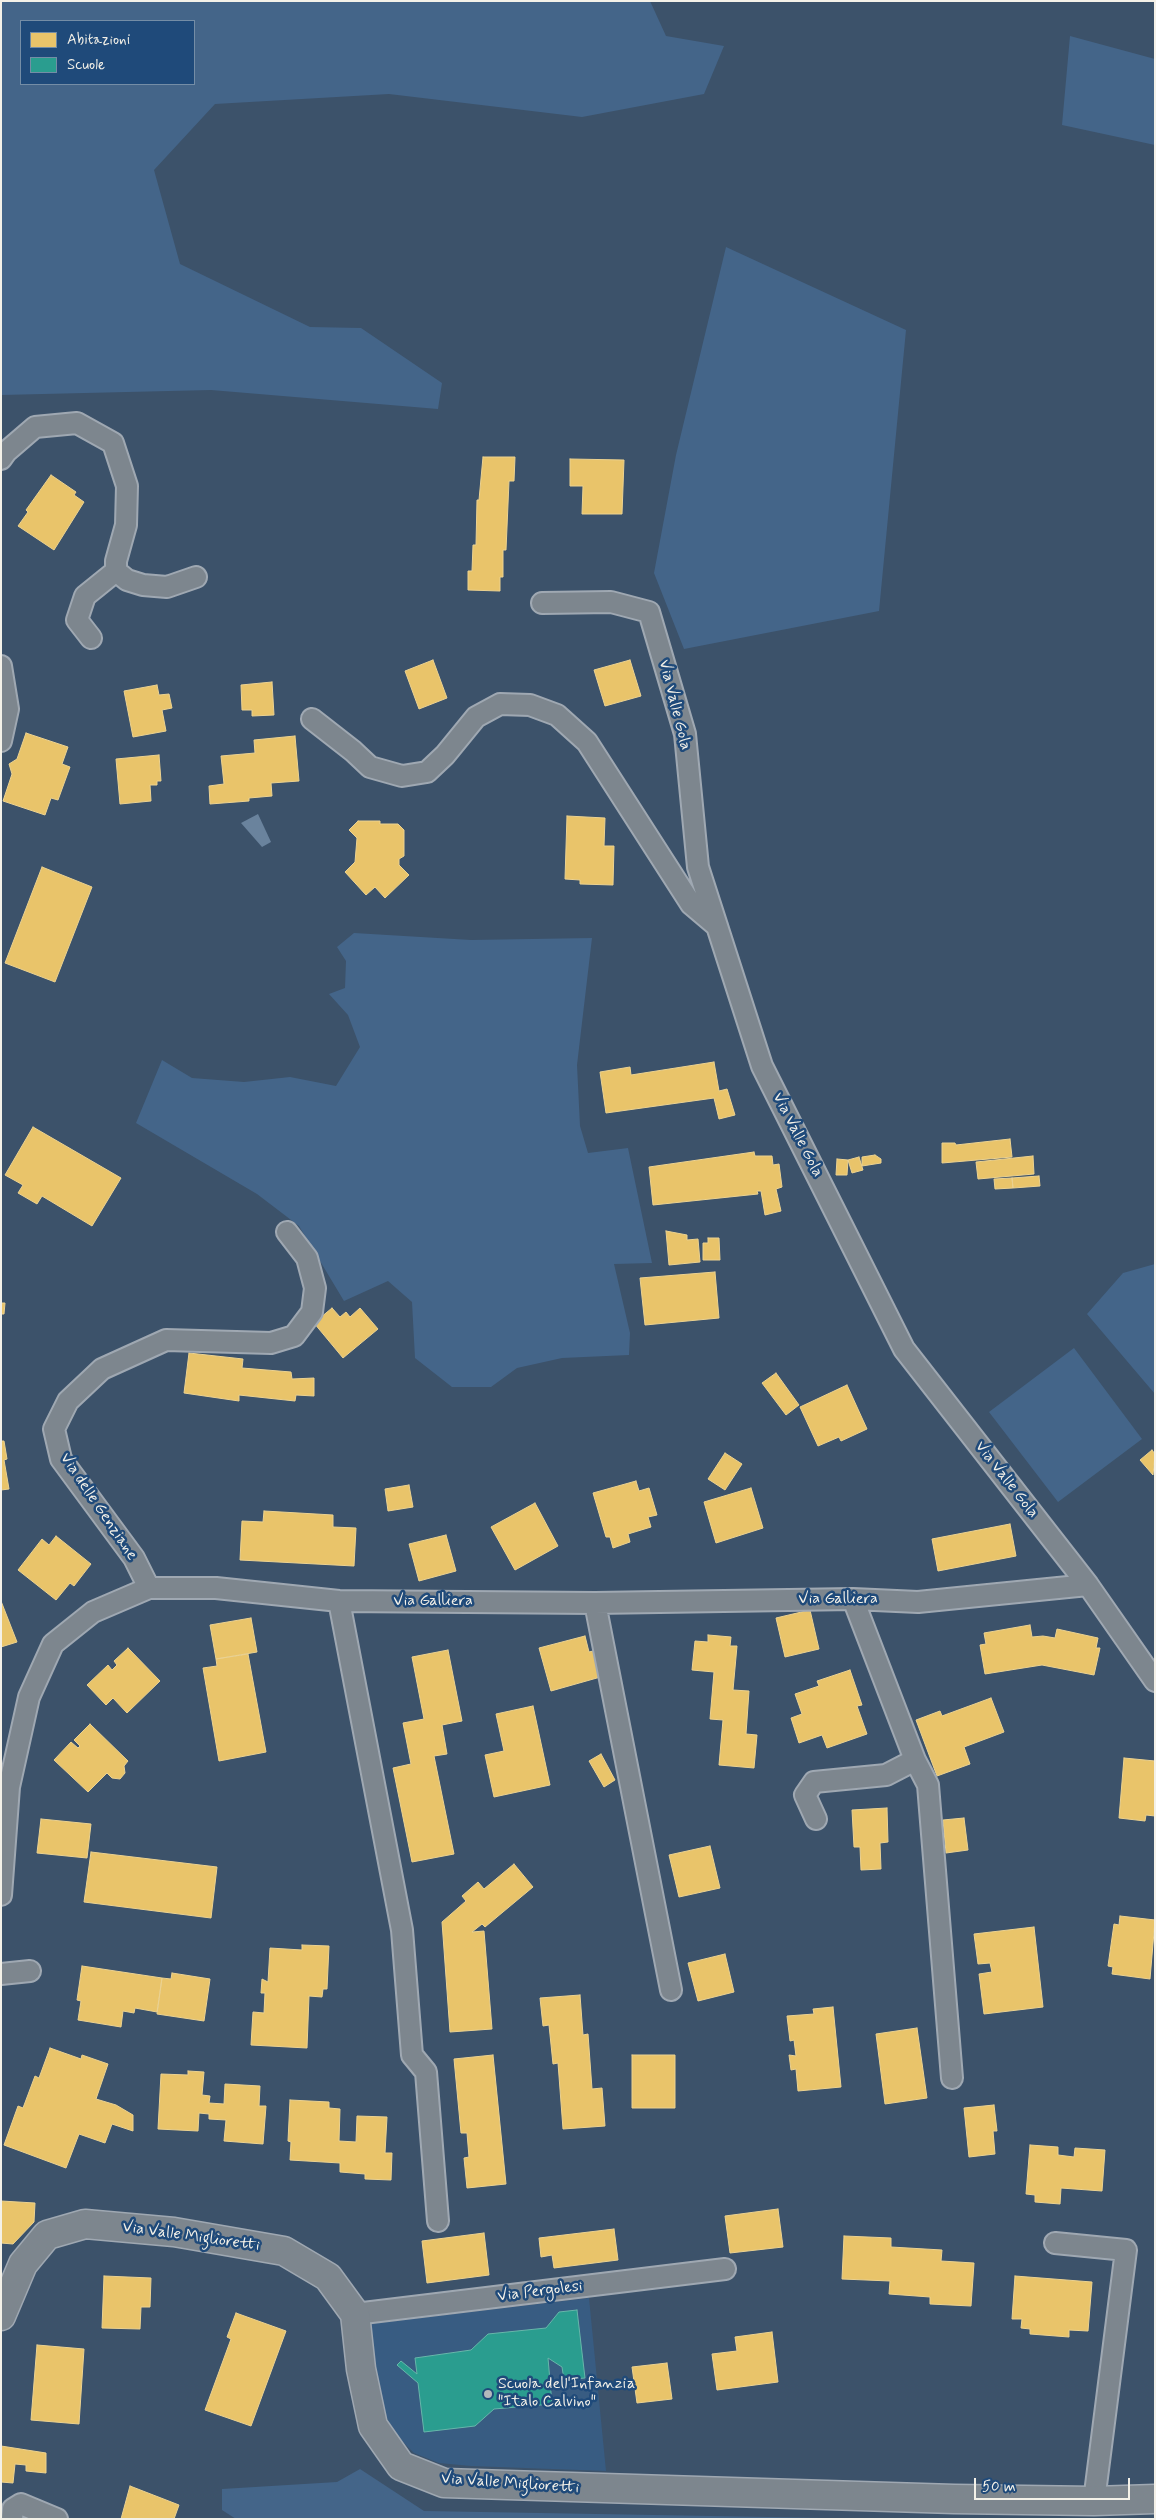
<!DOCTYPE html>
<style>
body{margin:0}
#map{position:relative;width:1156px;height:2520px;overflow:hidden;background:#3c526a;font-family:Mynerve,sans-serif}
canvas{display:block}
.frame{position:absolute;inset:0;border:2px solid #f4f1e8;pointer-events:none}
.legend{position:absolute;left:20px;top:20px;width:175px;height:65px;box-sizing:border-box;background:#1f4a7a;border:1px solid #748da6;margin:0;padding:6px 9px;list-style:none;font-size:15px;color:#f4f1e8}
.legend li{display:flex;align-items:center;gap:10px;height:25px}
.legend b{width:25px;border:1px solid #748da6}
.scale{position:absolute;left:974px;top:2478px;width:156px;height:22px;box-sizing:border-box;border:2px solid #f4f1e8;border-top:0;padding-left:6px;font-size:15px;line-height:18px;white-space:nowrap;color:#f4f1e8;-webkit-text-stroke:4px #1f4a7a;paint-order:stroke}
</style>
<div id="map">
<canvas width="1156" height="2520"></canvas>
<div class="frame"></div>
<ul class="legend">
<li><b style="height:14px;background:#e9c46a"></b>Abitazioni</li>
<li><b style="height:14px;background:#2a9d8f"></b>Scuole</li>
</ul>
<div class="scale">50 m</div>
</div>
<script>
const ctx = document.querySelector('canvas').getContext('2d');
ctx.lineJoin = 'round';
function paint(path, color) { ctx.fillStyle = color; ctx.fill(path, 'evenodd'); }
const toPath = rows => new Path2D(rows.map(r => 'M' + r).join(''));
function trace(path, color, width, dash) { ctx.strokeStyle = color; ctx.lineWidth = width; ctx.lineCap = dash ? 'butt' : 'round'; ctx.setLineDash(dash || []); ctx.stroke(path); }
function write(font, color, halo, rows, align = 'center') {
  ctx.font = font + ' Mynerve,sans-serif'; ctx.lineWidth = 5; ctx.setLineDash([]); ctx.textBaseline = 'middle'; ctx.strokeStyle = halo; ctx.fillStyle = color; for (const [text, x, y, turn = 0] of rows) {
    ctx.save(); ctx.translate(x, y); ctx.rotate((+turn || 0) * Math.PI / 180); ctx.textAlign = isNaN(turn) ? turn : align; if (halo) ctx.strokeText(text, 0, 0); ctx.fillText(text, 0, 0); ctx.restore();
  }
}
paint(toPath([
 [589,2298,606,2471,471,2466,439,2463,414,2453,395,2434,382,2408,375,2379,369,2324]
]), '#385c82');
paint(toPath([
 [1,1,650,1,666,36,724,46,704,94,582,117,389,94,215,104,154,170,180,264,310,327,361,328,442,383,438,409,211,390,1,395],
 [194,21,194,84,21,84,21,21],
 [1070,36,1155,59,1155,145,1062,125],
 [726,247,906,330,879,611,684,649,654,573,676,455],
 [354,933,471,940,592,938,577,1065,580,1126,588,1153,628,1148,652,1263,614,1264,630,1333,629,1355,562,1358,517,1368,491,1387,452,1387,415,1358,412,1302,388,1281,344,1301,299,1226,257,1194,136,1123,162,1060,192,1078,244,1082,290,1077,336,1086,360,1047,348,1015,329,994,345,988,346,961,337,947],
 [1155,1264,1155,1394,1087,1314,1123,1273],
 [1074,1348,1142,1439,1058,1502,989,1412],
 [360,2469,424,2511,885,2519,236,2519,222,2510,222,2489,337,2482]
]), '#446589');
paint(toPath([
 [258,814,271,842,262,847,241,823]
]), '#6a839d');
const homes = toPath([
 [483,457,515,457,514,481,509,481,506,550,503,550,503,577,500,577,500,591,468,590,468,571,472,571,473,545,476,545,477,500,479,500,483,457],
 [570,459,624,460,622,514,582,514,583,486,570,486,570,459],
 [51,475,76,492,74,495,84,502,54,550,18,526,28,512,26,510,51,475],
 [433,660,447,698,419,709,405,671,433,660],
 [630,660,641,696,605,706,594,670,630,660],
 [272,682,274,715,252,716,252,710,242,710,241,685,272,682],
 [157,685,159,695,169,694,172,708,162,710,166,731,133,737,124,691,157,685],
 [26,733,68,747,62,764,70,767,58,800,51,798,45,815,3,801,12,774,9,764,17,759,26,733],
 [295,736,299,781,271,783,272,796,249,798,249,801,210,804,209,786,224,784,221,756,255,753,254,740,295,736],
 [159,755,161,781,157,781,157,785,150,785,151,801,120,804,116,759,159,755],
 [567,816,605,818,604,846,614,846,613,885,580,884,580,880,565,879,567,816],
 [358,821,380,821,380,824,398,824,404,830,404,856,399,859,399,865,409,875,385,898,375,887,366,895,345,872,355,862,357,838,349,830,358,821],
 [42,867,92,887,55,982,5,963,42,867],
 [714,1062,719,1091,727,1089,735,1115,719,1119,714,1098,606,1113,600,1072,630,1067,631,1075,714,1062],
 [33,1127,121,1178,92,1226,42,1196,37,1204,18,1193,23,1185,5,1175,33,1127],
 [1010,1139,1012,1157,942,1163,942,1143,955,1143,956,1145,1010,1139],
 [754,1152,755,1156,772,1156,773,1165,779,1164,782,1187,776,1189,781,1211,765,1215,761,1191,757,1191,758,1194,653,1205,649,1167,754,1152],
 [875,1155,881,1159,881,1163,862,1166,862,1157,875,1155],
 [1033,1156,1034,1174,978,1179,976,1162,1033,1156],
 [859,1157,863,1170,852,1173,848,1160,859,1157],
 [837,1159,848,1160,847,1175,836,1175,837,1159],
 [1039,1176,1040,1186,1013,1188,1012,1178,1039,1176],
 [1012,1178,1013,1188,995,1189,994,1179,1012,1178],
 [666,1231,687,1235,687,1240,698,1239,700,1262,669,1265,666,1231],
 [708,1238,719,1238,720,1260,703,1260,703,1243,708,1243,708,1238],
 [715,1272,719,1318,645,1325,640,1278,715,1272],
 [1,1303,5,1303,4,1314,1,1314,1,1303],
 [332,1308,340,1317,346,1312,350,1317,360,1308,378,1329,343,1358,314,1323,332,1308],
 [189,1353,243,1359,242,1368,291,1372,292,1379,314,1378,314,1396,296,1395,295,1401,239,1395,239,1401,184,1393,189,1353],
 [776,1373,799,1405,786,1415,762,1383,776,1373],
 [847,1385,867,1429,841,1441,839,1437,818,1446,800,1407,847,1385],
 [1,1441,4,1441,7,1459,4,1460,9,1489,1,1490,1,1441],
 [1152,1450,1155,1454,1153,1475,1140,1460,1152,1450],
 [725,1453,742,1464,725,1490,708,1479,725,1453],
 [636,1481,639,1491,649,1488,657,1515,648,1517,651,1527,628,1534,630,1542,613,1548,610,1537,606,1537,593,1493,636,1481],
 [409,1485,413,1507,388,1511,385,1489,409,1485],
 [751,1488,763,1528,716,1543,704,1502,751,1488],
 [535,1503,558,1546,515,1570,491,1527,535,1503],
 [264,1511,333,1515,333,1527,356,1528,354,1566,240,1560,242,1521,263,1522,264,1511],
 [1010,1524,1016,1556,938,1571,932,1539,1010,1524],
 [446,1535,456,1571,419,1581,409,1544,446,1535],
 [56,1536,91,1564,74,1586,70,1583,56,1600,18,1570,42,1539,49,1545,56,1536],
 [1,1601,17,1642,1,1647,1,1601],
 [810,1610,819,1649,785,1657,776,1618,810,1610],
 [251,1618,257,1652,216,1659,210,1625,251,1618],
 [1030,1625,1032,1637,1043,1636,1055,1638,1057,1629,1098,1638,1096,1648,1100,1648,1094,1675,1042,1665,985,1674,980,1645,986,1644,984,1633,1030,1625],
 [708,1635,731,1637,730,1646,737,1646,733,1690,749,1691,746,1734,757,1735,754,1768,719,1765,723,1720,710,1719,714,1672,692,1670,695,1641,708,1642,708,1635],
 [585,1636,589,1652,597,1650,604,1676,551,1691,539,1648,585,1636],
 [128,1648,160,1681,127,1713,113,1698,106,1705,87,1685,108,1665,112,1670,117,1665,114,1661,128,1648],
 [448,1650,462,1721,442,1725,447,1754,434,1756,454,1854,412,1862,393,1768,411,1764,403,1723,424,1719,412,1657,448,1650],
 [248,1654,266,1752,219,1761,203,1668,217,1666,216,1659,248,1654],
 [850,1670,862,1705,857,1706,867,1734,827,1748,822,1735,799,1743,791,1718,802,1714,795,1694,819,1686,817,1681,850,1670],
 [991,1698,1004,1732,964,1747,970,1764,937,1776,916,1720,940,1711,942,1716,991,1698],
 [533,1706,550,1785,494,1797,485,1755,504,1751,496,1714,533,1706],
 [90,1724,128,1761,124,1766,125,1773,120,1779,112,1778,107,1773,88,1792,54,1760,71,1742,78,1748,80,1746,74,1740,90,1724],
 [601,1754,615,1780,604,1787,589,1761,601,1754],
 [1124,1758,1155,1761,1155,1816,1146,1815,1145,1821,1119,1818,1124,1758],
 [887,1808,888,1842,880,1843,881,1869,861,1870,860,1847,854,1847,852,1810,887,1808],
 [964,1818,968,1850,946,1853,943,1820,964,1818],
 [41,1819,91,1824,87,1858,37,1853,41,1819],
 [710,1846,720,1888,679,1897,669,1855,710,1846],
 [91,1852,217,1867,211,1918,84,1902,91,1852],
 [514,1864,533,1887,485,1927,482,1924,472,1932,484,1931,492,2029,450,2032,442,1922,466,1901,462,1896,478,1882,484,1889,514,1864],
 [1120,1916,1155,1920,1150,1979,1112,1974,1113,1967,1108,1966,1114,1924,1119,1925,1120,1916],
 [1034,1927,1043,2007,984,2014,979,1974,992,1972,990,1963,978,1964,974,1934,1034,1927],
 [302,1945,329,1946,327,1989,323,1989,322,1997,309,1996,307,2048,251,2045,253,2012,264,2013,265,1993,261,1993,262,1979,268,1982,270,1948,302,1950,302,1945],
 [725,1954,734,1992,698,2001,688,1963,725,1954],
 [82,1966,162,1978,157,2012,135,2008,134,2013,123,2011,121,2027,78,2020,81,2001,77,2000,82,1966],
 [172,1973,210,1979,204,2021,157,2014,162,1978,171,1979,172,1973],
 [580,1995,583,2035,588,2034,592,2089,602,2088,605,2126,563,2129,558,2063,553,2064,549,2025,543,2026,540,1998,580,1995],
 [833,2007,841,2087,798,2091,796,2069,791,2070,789,2055,796,2056,794,2040,790,2041,787,2016,814,2014,813,2009,833,2007],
 [917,2028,927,2098,885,2104,876,2034,917,2028],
 [50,2048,81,2059,82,2055,108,2064,96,2099,116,2105,133,2115,133,2131,112,2124,105,2143,79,2134,66,2168,4,2145,18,2106,23,2108,35,2076,39,2078,50,2048],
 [493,2055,506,2184,467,2188,464,2158,469,2157,467,2133,461,2133,454,2059,493,2055],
 [632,2055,675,2055,675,2108,632,2108,632,2055],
 [188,2071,204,2072,202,2095,210,2096,209,2103,224,2104,225,2084,260,2086,259,2106,266,2106,263,2144,224,2141,226,2120,209,2119,209,2114,199,2113,198,2131,158,2129,161,2074,188,2075,188,2071],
 [290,2100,329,2102,329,2108,340,2109,339,2141,356,2142,357,2116,387,2117,385,2153,392,2153,391,2180,365,2179,365,2174,340,2172,340,2163,290,2160,291,2142,288,2141,290,2100],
 [994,2105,997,2131,993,2131,995,2154,969,2157,964,2108,994,2105],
 [1030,2145,1058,2147,1058,2155,1074,2157,1075,2148,1105,2150,1102,2191,1061,2188,1060,2204,1035,2202,1035,2195,1026,2194,1030,2145],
 [1,2201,35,2203,34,2222,13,2244,1,2243,1,2201],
 [778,2209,783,2247,730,2253,725,2216,778,2209],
 [614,2229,618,2260,554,2268,552,2255,541,2257,539,2238,614,2229],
 [484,2233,489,2275,427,2283,422,2241,484,2233],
 [844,2236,891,2238,891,2247,942,2250,941,2261,974,2263,971,2306,930,2304,930,2297,889,2294,890,2281,842,2279,844,2236],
 [104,2276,151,2278,150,2307,141,2307,140,2329,102,2328,104,2276],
 [1015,2276,1092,2282,1088,2331,1069,2330,1069,2337,1030,2334,1030,2329,1021,2328,1022,2319,1012,2319,1015,2276],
 [236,2313,286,2331,251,2426,205,2410,231,2339,227,2337,236,2313],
 [772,2332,778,2382,717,2390,712,2354,737,2351,735,2337,772,2332],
 [37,2345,84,2349,79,2424,31,2420,37,2345],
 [667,2363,672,2399,637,2403,632,2367,667,2363],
 [1,2446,46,2453,46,2473,26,2471,26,2465,15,2464,13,2483,1,2482,1,2446],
 [130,2486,179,2505,174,2519,121,2519,130,2486]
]);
paint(homes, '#e9c46a');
trace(homes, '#ecd290', 1);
const schools = toPath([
 [577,2310,585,2378,564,2380,562,2367,548,2358,552,2404,494,2409,475,2426,424,2432,418,2383,397,2365,401,2361,417,2374,415,2358,471,2350,488,2334,546,2328,559,2312,577,2310]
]);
paint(schools, '#2a9d8f');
trace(schools, '#67b6aa', 1);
const street = toPath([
 [1,459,6,452,35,427,77,423,113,443,127,486,126,525,116,561,116,571,127,580,143,585,167,587,196,577],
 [542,603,611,602,649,612,685,734,698,867,762,1066,904,1349,1088,1585,1155,1681],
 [91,638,77,620,85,596,116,571],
 [1,666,8,709,1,741],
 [312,719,353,751,370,767,402,776,427,772,445,755,476,717,500,704,530,705,557,715,587,742,691,904,717,926],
 [149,1588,134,1558,61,1459,54,1429,68,1401,102,1369,166,1340,271,1343,294,1336,312,1312,315,1288,307,1258,287,1232],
 [853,1599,915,1760,928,1785,952,2078],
 [339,1601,402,1930,412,2055,426,2072,438,2221],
 [595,1603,671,1990],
 [816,1819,805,1795,814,1782,886,1775,915,1760],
 [1,1895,9,1787,29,1697,53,1644,93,1612,149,1588,216,1588,339,1601,595,1603,853,1599,918,1602,1088,1585],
 [1,1974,30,1971],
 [1055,2243,1126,2250,1094,2501],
 [355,2314,725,2269],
 [12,2519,13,2509,21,2504,57,2519]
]);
const secondary = toPath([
 [1,2316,23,2264,47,2235,85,2224,174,2232,284,2251,328,2277,355,2314,361,2369,373,2426,401,2466,444,2483,954,2499,1094,2501,1155,2499]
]);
trace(street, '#9fa8b2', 24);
trace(secondary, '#9fa8b2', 31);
trace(street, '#7d868e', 20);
trace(secondary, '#7d868e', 28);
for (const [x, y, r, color] of [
 [488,2394,5,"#b4b9bc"]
]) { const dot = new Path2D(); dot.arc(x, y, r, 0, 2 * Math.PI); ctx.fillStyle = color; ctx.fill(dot); trace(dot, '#1f4a7a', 2); }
write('16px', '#f4f1e8', '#1f4a7a', [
 ["Via Valle Gola",674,705,76],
 ["Via Valle Gola",797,1135,63],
 ["Via Valle Gola",1006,1480,52],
 ["Via delle Genziane",98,1507,56],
 ["Via Galliera",838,1600],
 ["Via Galliera",433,1602],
 ["Via Valle Miglioretti",191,2237,8],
 ["Via Pergolesi",540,2292,-7],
 ["Via Valle Miglioretti",510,2484,4]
]);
write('16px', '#f4f1e8', '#1f4a7a', [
 ["Scuola dell'Infanzia",498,2385],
 ["\"Italo Calvino\"",498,2403]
], 'left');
</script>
